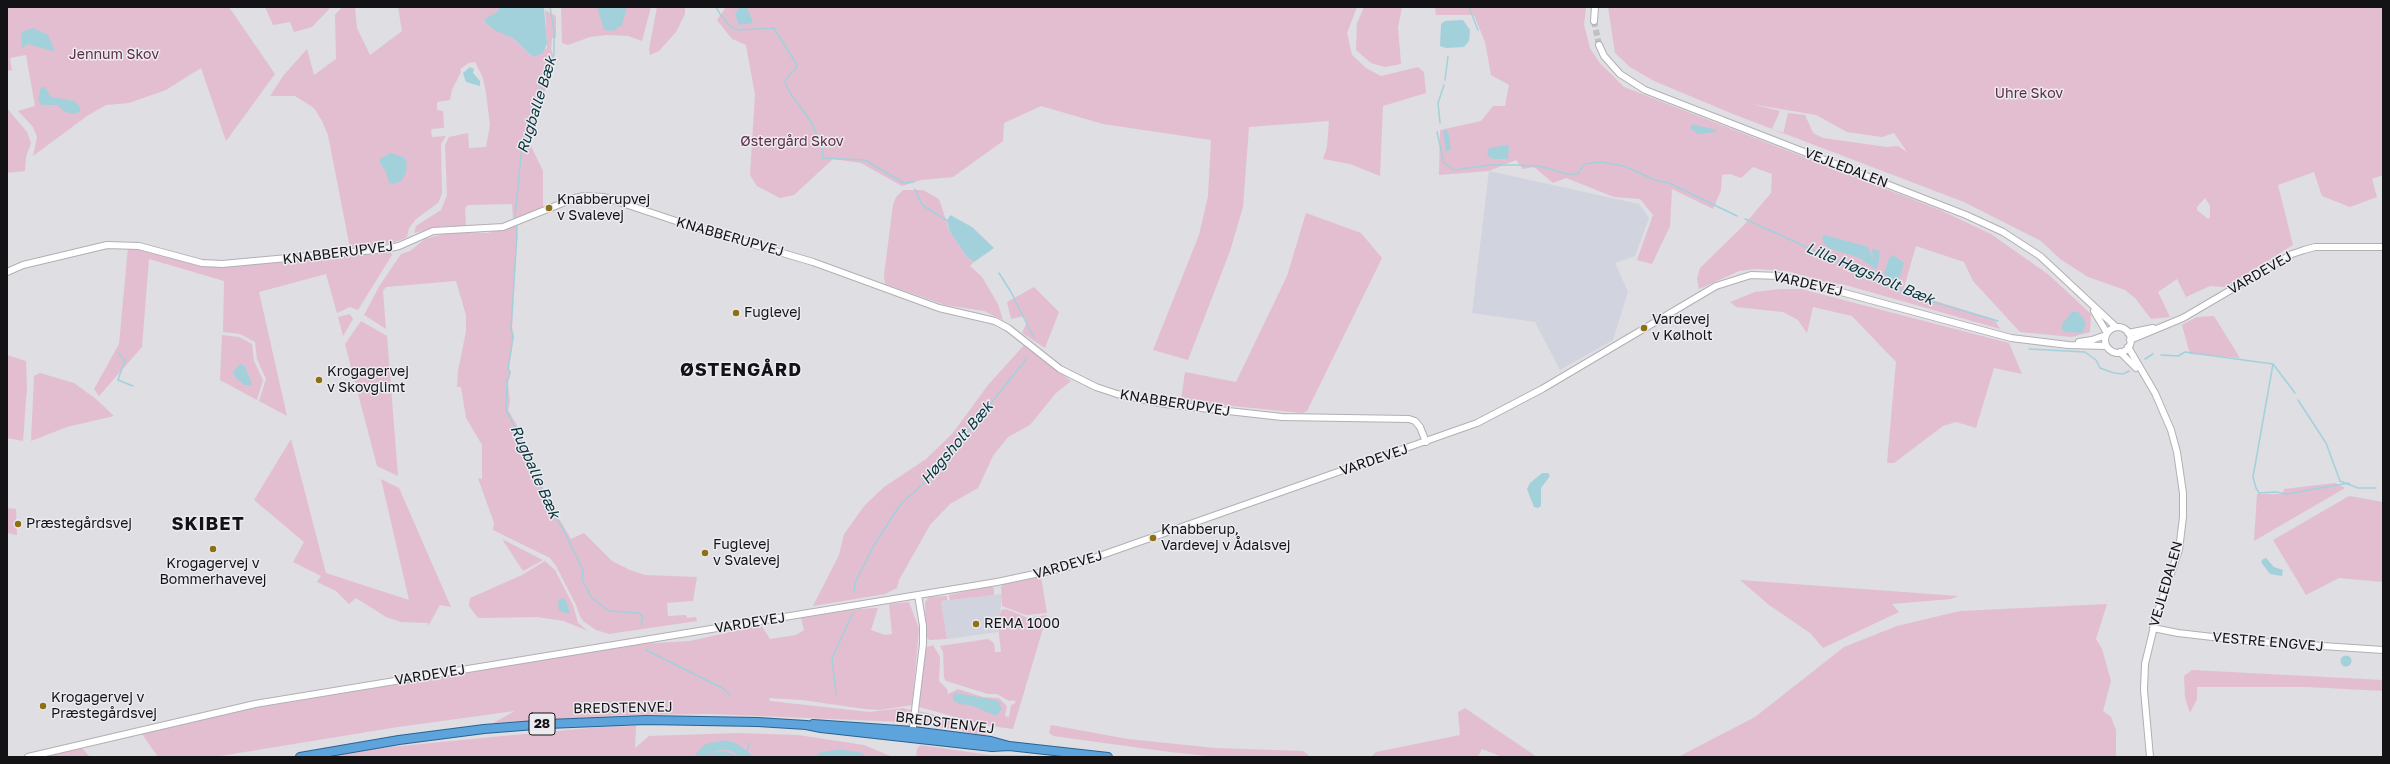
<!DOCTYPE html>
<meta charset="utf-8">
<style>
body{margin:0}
#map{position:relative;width:2390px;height:764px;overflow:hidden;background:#dedee3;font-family:"Golos Text",sans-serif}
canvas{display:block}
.frame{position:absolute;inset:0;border:8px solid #131315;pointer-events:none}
</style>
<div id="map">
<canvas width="2390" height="764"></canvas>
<div class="frame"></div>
</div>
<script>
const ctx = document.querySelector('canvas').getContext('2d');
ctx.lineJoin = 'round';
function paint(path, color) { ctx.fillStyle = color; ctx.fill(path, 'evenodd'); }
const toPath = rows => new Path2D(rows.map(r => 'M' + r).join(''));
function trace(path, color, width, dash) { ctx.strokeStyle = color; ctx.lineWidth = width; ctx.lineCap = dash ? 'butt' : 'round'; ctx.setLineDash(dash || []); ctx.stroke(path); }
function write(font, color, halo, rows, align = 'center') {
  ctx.font = font + ' "Golos Text",sans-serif'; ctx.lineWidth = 3; ctx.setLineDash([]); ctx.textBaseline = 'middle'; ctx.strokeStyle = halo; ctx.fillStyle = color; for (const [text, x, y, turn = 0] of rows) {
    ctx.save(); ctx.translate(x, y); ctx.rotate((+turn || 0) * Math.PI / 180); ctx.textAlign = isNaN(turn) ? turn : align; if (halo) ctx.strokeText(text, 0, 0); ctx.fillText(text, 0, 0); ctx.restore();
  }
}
paint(toPath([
 [1489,171,1639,204,1649,218,1635,256,1615,263,1628,292,1613,340,1560,370,1535,322,1472,313],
 [1002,594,998,632,947,639,941,601]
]), '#d1d3df');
paint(toPath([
 [7,7,229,7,275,74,226,141,201,68,166,90,129,103,106,105,87,116,33,156,37,137,33,127,18,111,35,106,26,55,10,58,12,70,7,71],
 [265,7,331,7,312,27,294,32,290,22,273,25],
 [342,7,355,7,357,28,370,55,402,31,398,7,500,7,497,12,484,21,513,38,532,56,547,48,545,10,556,16,556,38,552,38,551,49,555,59,553,67,528,140,543,171,543,207,513,219,512,204,468,205,465,208,466,226,444,226,414,233,416,226,441,210,447,195,445,145,449,137,468,133,469,148,486,147,490,125,486,93,483,78,475,62,469,63,460,69,461,72,452,90,450,100,437,102,437,110,443,111,444,128,431,129,432,137,446,136,441,144,442,194,438,203,416,219,409,228,407,237,403,239,390,244,350,248,328,135,322,121,314,108,295,96,270,96,283,76,307,49,314,75,336,59,335,15],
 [561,7,651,7,642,41,628,36,607,35,590,37,568,45,562,43],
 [657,7,685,7,685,14,676,32,659,51,650,55,649,49],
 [726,7,1357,7,1347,33,1352,55,1366,68,1381,76,1418,67,1424,72,1426,93,1383,106,1380,176,1350,164,1323,159,1327,147,1329,121,1249,127,1243,207,1230,251,1188,360,1153,350,1199,235,1208,196,1211,140,1103,124,1041,106,1004,123,1003,141,953,177,921,180,902,186,861,163,833,159,794,195,780,198,757,186,750,175,755,95,746,45,732,39,717,20],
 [1364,7,1402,7,1398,28,1401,64,1385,67,1371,63,1356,50,1357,23],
 [1435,7,1586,7,1584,25,1590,48,1599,62,1624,87,1940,210,1991,234,2049,275,2091,314,2090,332,2072,337,2020,332,1973,281,1964,262,1916,246,1903,291,1994,319,2000,329,1842,284,1834,284,1787,271,1756,269,1739,271,1699,289,1697,278,1700,268,1744,225,1771,193,1772,174,1753,167,1741,178,1730,174,1722,175,1721,190,1713,209,1672,189,1670,226,1652,264,1637,260,1653,215,1640,199,1614,197,1566,178,1553,183,1534,167,1523,169,1516,160,1489,171,1439,175,1440,130,1481,121,1493,106,1505,106,1509,85,1491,75,1485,42,1474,15,1436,15],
 [1608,7,2383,7,2383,175,2372,179,2377,197,2350,207,2322,196,2314,172,2278,185,2293,245,2225,287,2210,286,2186,297,2177,279,2158,292,2170,317,2151,319,2136,299,2125,290,2088,277,2060,259,2041,241,1964,202,1733,114,1654,81,1630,67,1615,53],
 [1751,104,1816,115,1847,132,1882,137,1894,133,1907,152,1898,146,1887,147,1823,138,1813,133,1805,115,1788,113,1783,134,1772,129,1780,111],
 [2205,198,2210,206,2210,217,2208,219,2197,210,2197,207],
 [7,108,27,132,31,143,26,157,25,171,7,173],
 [903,190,923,190,939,199,950,232,967,257,974,262,970,266,982,277,998,304,1003,320,984,311,945,305,885,284,884,275,893,205,896,197],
 [1306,213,1361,233,1382,258,1307,411,1303,413,1181,401,1185,372,1236,382,1287,276],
 [518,225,512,327,514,336,509,368,511,372,508,383,510,402,508,410,518,427,521,439,542,475,543,491,571,539,584,533,612,561,630,570,645,575,697,577,693,601,667,603,668,616,686,615,687,618,696,617,697,621,609,634,596,630,583,621,580,616,576,605,556,566,550,558,493,530,494,523,478,478,482,479,482,445,466,418,461,387,457,387,458,371,466,331,466,315,456,281,386,287,383,291,386,329,364,315,380,285,401,254,410,251,425,239,450,232,487,233],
 [128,247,203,266,221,267,391,252,392,255,358,310,350,307,337,313,326,274,259,292,287,416,259,401,266,379,257,359,255,342,240,334,223,332,224,281,149,259,142,347,99,396,94,389,119,344],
 [1034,287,1059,312,1045,348,1022,333,1027,322,1024,316,1011,319,1007,302],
 [1780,289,1801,289,2009,343,2022,374,1994,368,1976,428,1956,422,1943,426,1894,463,1887,463,1896,362,1852,316,1813,307,1807,333,1798,320,1783,312,1736,307,1730,302,1755,292],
 [350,314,353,319,343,336,338,317],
 [2214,316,2240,358,2190,354,2182,325,2197,317],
 [361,321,387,336,398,476,377,466,345,344],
 [222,335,239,337,252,344,254,361,263,380,257,400,220,380],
 [1025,344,1071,381,1056,393,1030,425,1008,437,993,456,978,488,950,504,930,525,899,580,897,588,885,594,813,606,839,555,844,534,865,505,884,487,926,459,952,434,988,385],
 [7,355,26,361,27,386,23,441,7,438],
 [40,373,74,383,96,399,114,416,67,427,31,441,34,376],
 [291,439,326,573,409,600,381,479,399,488,451,607,440,605,428,626,428,623,401,622,386,617,356,598,349,604,336,591,317,582,321,576,293,562,304,542,254,500],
 [2335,483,2345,488,2254,541,2257,494,2283,494,2284,489],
 [2349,496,2383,502,2383,582,2339,578,2306,595,2273,540],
 [7,508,16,509,17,535,7,533],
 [502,539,541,559,543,560,523,571],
 [545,561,555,570,573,605,578,623,588,631,564,621,537,617,478,618,469,606,470,598,522,575],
 [1041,577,1047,613,1026,615,1002,606,1001,587,1004,584],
 [1740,580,1958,596,1951,599,1892,604,1899,612,1823,648,1810,633,1769,605],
 [990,586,994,588,994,595,950,600,949,595],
 [947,596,947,600,941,601,947,639,930,640,926,638,925,602,929,597],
 [909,602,919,629,912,705,880,710,865,709,802,700,769,698,770,701,869,712,903,708,911,710,908,721,904,722,710,714,627,715,493,723,515,711,398,727,214,757,158,757,142,734,255,708,638,644,690,641,761,625,770,639,796,635,804,630,801,618,858,609,878,608,871,630,885,635,892,634,889,604],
 [2107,604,2096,639,2102,649,2111,681,2103,711,2111,717,2116,730,2116,757,1678,757,1755,717,1844,647,1897,626,1960,611],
 [1006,609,1028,618,1047,615,1013,729,984,725,919,707,925,650,927,647,933,645,940,657,939,681,947,689,948,694,958,689,983,697,999,698,1007,706,1005,716,1009,717,1011,705,1016,703,1014,700,1009,701,997,694,988,694,946,681,944,678,943,652,940,646,988,639,994,643,995,652,1001,652,998,625,1001,610],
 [2192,670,2383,680,2383,691,2307,687,2197,687,2197,699,2190,713,2185,698,2184,676],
 [1465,708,1537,757,1502,757,1482,749,1478,757,1371,757,1376,752,1460,735,1458,712],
 [919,711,986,728,987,731,986,736,924,724,921,721],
 [1051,725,1128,739,1215,748,1303,751,1311,757,1219,757,1170,752,1053,736,1049,733],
 [636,726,635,748,649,736,738,733,798,735,864,745,893,757,328,757,380,748,492,737,601,727],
 [920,745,990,755,1031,755,1031,757,916,757,917,749],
 [82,748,90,757,42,757]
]), '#e3bed0');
paint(toPath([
 [500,7,544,8,547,44,543,53,533,57,513,38,494,30,485,22,484,19,497,12],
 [597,7,627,7,622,25,613,31,604,30],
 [747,7,753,23,739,25,735,14,739,8],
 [1463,20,1470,30,1469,41,1464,47,1446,48,1440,46,1441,24,1445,21],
 [33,28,48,35,55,52,28,44,22,48,21,32],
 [470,67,474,69,473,73,480,81,480,86,466,82,463,73],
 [41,87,45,87,51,97,75,101,80,107,80,112,73,114,65,112,57,105,42,105,38,100],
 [1693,124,1716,130,1717,132,1697,134,1690,128],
 [1445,130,1448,131,1451,150,1446,151,1443,131],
 [1507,145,1509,146,1508,159,1493,159,1487,155,1489,148],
 [390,153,404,157,407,163,406,173,401,181,394,184,389,183,386,172,380,163,380,159],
 [950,215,972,227,994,248,974,262,967,257,950,232,947,221],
 [1825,235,1868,247,1873,259,1872,249,1880,251,1878,266,1875,269,1860,258,1831,249,1824,244,1822,237],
 [1893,255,1904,263,1899,280,1893,280,1884,274,1889,258],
 [2072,312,2078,312,2083,318,2086,324,2082,333,2065,332,2062,329,2062,324],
 [240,364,245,366,252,385,244,385,235,377,233,372],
 [1542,473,1548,473,1550,476,1541,488,1541,506,1538,508,1534,507,1527,489,1530,483],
 [2266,558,2274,567,2283,570,2282,576,2270,574,2261,562,2263,559],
 [562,598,566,600,570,614,559,611,558,600],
 '2340.5 661a5.5 5.5 0 1 1 11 0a5.5 5.5 0 1 1-11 0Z',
 [956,693,995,700,999,702,1002,709,997,715,994,715,970,705,959,704,953,700,953,695],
 [725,751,741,757,704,757,709,753]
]), '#a2d1dc');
trace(toPath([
 [716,7,720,14,731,27,738,30,774,28,797,65,796,68,785,80,786,85,792,96,812,123,823,152,822,158,865,160,904,183,914,182],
 [1469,7,1478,30],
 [562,8,563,7],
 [1445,80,1448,56],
 [1440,123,1438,103,1444,85],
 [1437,132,1444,163,1454,170,1490,165,1518,165,1539,166,1567,174,1578,174,1584,164,1601,162,1624,166,1655,180,1669,183,1737,216],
 [915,189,922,205,948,221],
 [515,218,522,145,540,89,545,81,545,72,554,55,554,30,550,7],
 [1745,219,1916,297,1998,321],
 [516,227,517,233,511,329,513,337,508,369,510,373,507,381,506,410,540,476,541,491,565,533,583,570,582,580,592,598,609,611,639,613,643,617,641,625],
 [999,273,1011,292,1034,338],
 [2029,349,2085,352,2096,360,2100,368,2114,373,2123,374,2129,371],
 [118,353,125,360,118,380,133,386],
 [2161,355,2178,356,2185,352,2273,364,2295,393],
 [2145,359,2153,354],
 [2273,364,2253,477,2256,488,2259,493,2276,492,2287,494,2349,483],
 [2298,400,2326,443,2340,481,2358,488,2376,488],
 [854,592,855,583,874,545,900,505,936,472,1027,358],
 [646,650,722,688,730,695],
 [836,694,832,658,853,613],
 [746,755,749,743]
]), '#a2d1dc', 1.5);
trace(toPath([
 [699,757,708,748,725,745,734,747,747,757],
 [821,757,840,754,860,757]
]), '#a2d1dc', 9);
trace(toPath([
 [1594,21,1599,45]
]), '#c0c0c4', 6, [6, 3]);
const tertiary = toPath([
 [1594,21,1595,7],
 [1599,45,1604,56,1620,74,1645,90,1966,215,2003,232,2040,256,2116,327],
 [7,272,23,265,107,245,139,246,202,263,222,264,386,249,399,246,433,231,503,227,575,198,584,196,604,197,691,226,813,262,939,308,995,321,1008,328,1060,369,1096,387,1117,394,1165,404,1282,417,1409,419,1415,421,1420,427,1426,442],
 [2094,311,2107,333],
 '2105 340a13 13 0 1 1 26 0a13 13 0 1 1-26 0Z',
 [2128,333,2153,328],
 [2130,340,2183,318,2292,254,2304,250,2315,247,2383,247],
 [2079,342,2092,340,2106,335],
 [2128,347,2155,393,2171,430,2177,452,2183,493,2183,517,2179,550,2157,614,2145,664,2144,690,2150,757],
 [2120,352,2136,368],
 [2153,628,2178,633,2247,641,2383,650],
 [912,735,923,644,923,626,918,595],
 [28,757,255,704,997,582,1068,567,1477,423,1542,389,1716,286,1751,275,1780,276,1793,279,2011,338,2068,345,2106,346]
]);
const trunk = toPath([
 [813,724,913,731,991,741,1009,746,1108,757],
 [300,757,399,740,484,729,548,724,646,720,758,722,806,725,821,728,992,747,1009,746]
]);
trace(tertiary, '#b0b0b5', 8);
trace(trunk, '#296391', 10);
trace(tertiary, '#fff', 6);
trace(trunk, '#5ea4dc', 8);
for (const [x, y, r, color] of [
 [549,208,4,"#8f6f13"],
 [736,313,4,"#8f6f13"],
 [1644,328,4,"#8f6f13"],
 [319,380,4,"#8f6f13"],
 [18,524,4,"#8f6f13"],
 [1153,538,4,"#8f6f13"],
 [213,549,4,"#8f6f13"],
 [705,553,4,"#8f6f13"],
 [976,624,4,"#8f6f13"],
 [43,706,4,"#8f6f13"]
]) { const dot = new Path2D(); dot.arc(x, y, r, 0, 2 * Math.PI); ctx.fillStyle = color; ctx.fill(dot); trace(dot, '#ebebf0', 1.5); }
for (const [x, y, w] of [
 [542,724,26]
]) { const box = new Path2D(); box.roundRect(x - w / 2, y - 11, w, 22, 3); ctx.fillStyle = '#ebebf0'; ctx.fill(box); trace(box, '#131315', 1); }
write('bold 13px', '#131315', null, [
 ["28",542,724]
]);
write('14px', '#5d2c48', '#ebebf0', [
 ["Jennum Skov",114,55],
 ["Uhre Skov",2029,94],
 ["Østergård Skov",792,142]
]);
write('14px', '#131315', '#ebebf0', [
 ["VEJLEDALEN",1846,168,21],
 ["KNABBERUPVEJ",730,237,16],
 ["KNABBERUPVEJ",338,253,-7],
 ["VARDEVEJ",2260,273,-30],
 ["VARDEVEJ",1808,284,13],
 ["KNABBERUPVEJ",1175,403,9],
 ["VARDEVEJ",1374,460,-19],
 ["VARDEVEJ",1068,565,-16],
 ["VEJLEDALEN",2166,584,-74],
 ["VARDEVEJ",750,623,-9],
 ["VESTRE ENGVEJ",2268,642,5],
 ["VARDEVEJ",430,675,-9],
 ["BREDSTENVEJ",623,708,-1],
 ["BREDSTENVEJ",945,723,7]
]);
write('14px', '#131315', '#ebebf0', [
 ["Knabberupvej",557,200],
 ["v Svalevej",557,216],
 ["Fuglevej",744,313],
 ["Vardevej",1652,320],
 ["v Kølholt",1652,336],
 ["Krogagervej",327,372],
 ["v Skovglimt",327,388],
 ["Præstegårdsvej",26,524],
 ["Knabberup,",1161,530],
 ["Vardevej v Ådalsvej",1161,546],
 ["Fuglevej",713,545],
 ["v Svalevej",713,561],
 ["Krogagervej v",213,564,"center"],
 ["Bommerhavevej",213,580,"center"],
 ["REMA 1000",984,624],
 ["Krogagervej v",51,698],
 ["Præstegårdsvej",51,714]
], 'left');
write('italic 15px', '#06343c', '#ebebf0', [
 ["Rugballe Bæk",537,105,-73],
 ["Lille Høgsholt Bæk",1870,274,23],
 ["Høgsholt Bæk",957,443,-50],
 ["Rugballe Bæk",535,472,66]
]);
ctx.letterSpacing = '1px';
write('bold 18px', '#131315', '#ebebf0', [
 ["ØSTENGÅRD",741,370],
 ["SKIBET",208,524]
]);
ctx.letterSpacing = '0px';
</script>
